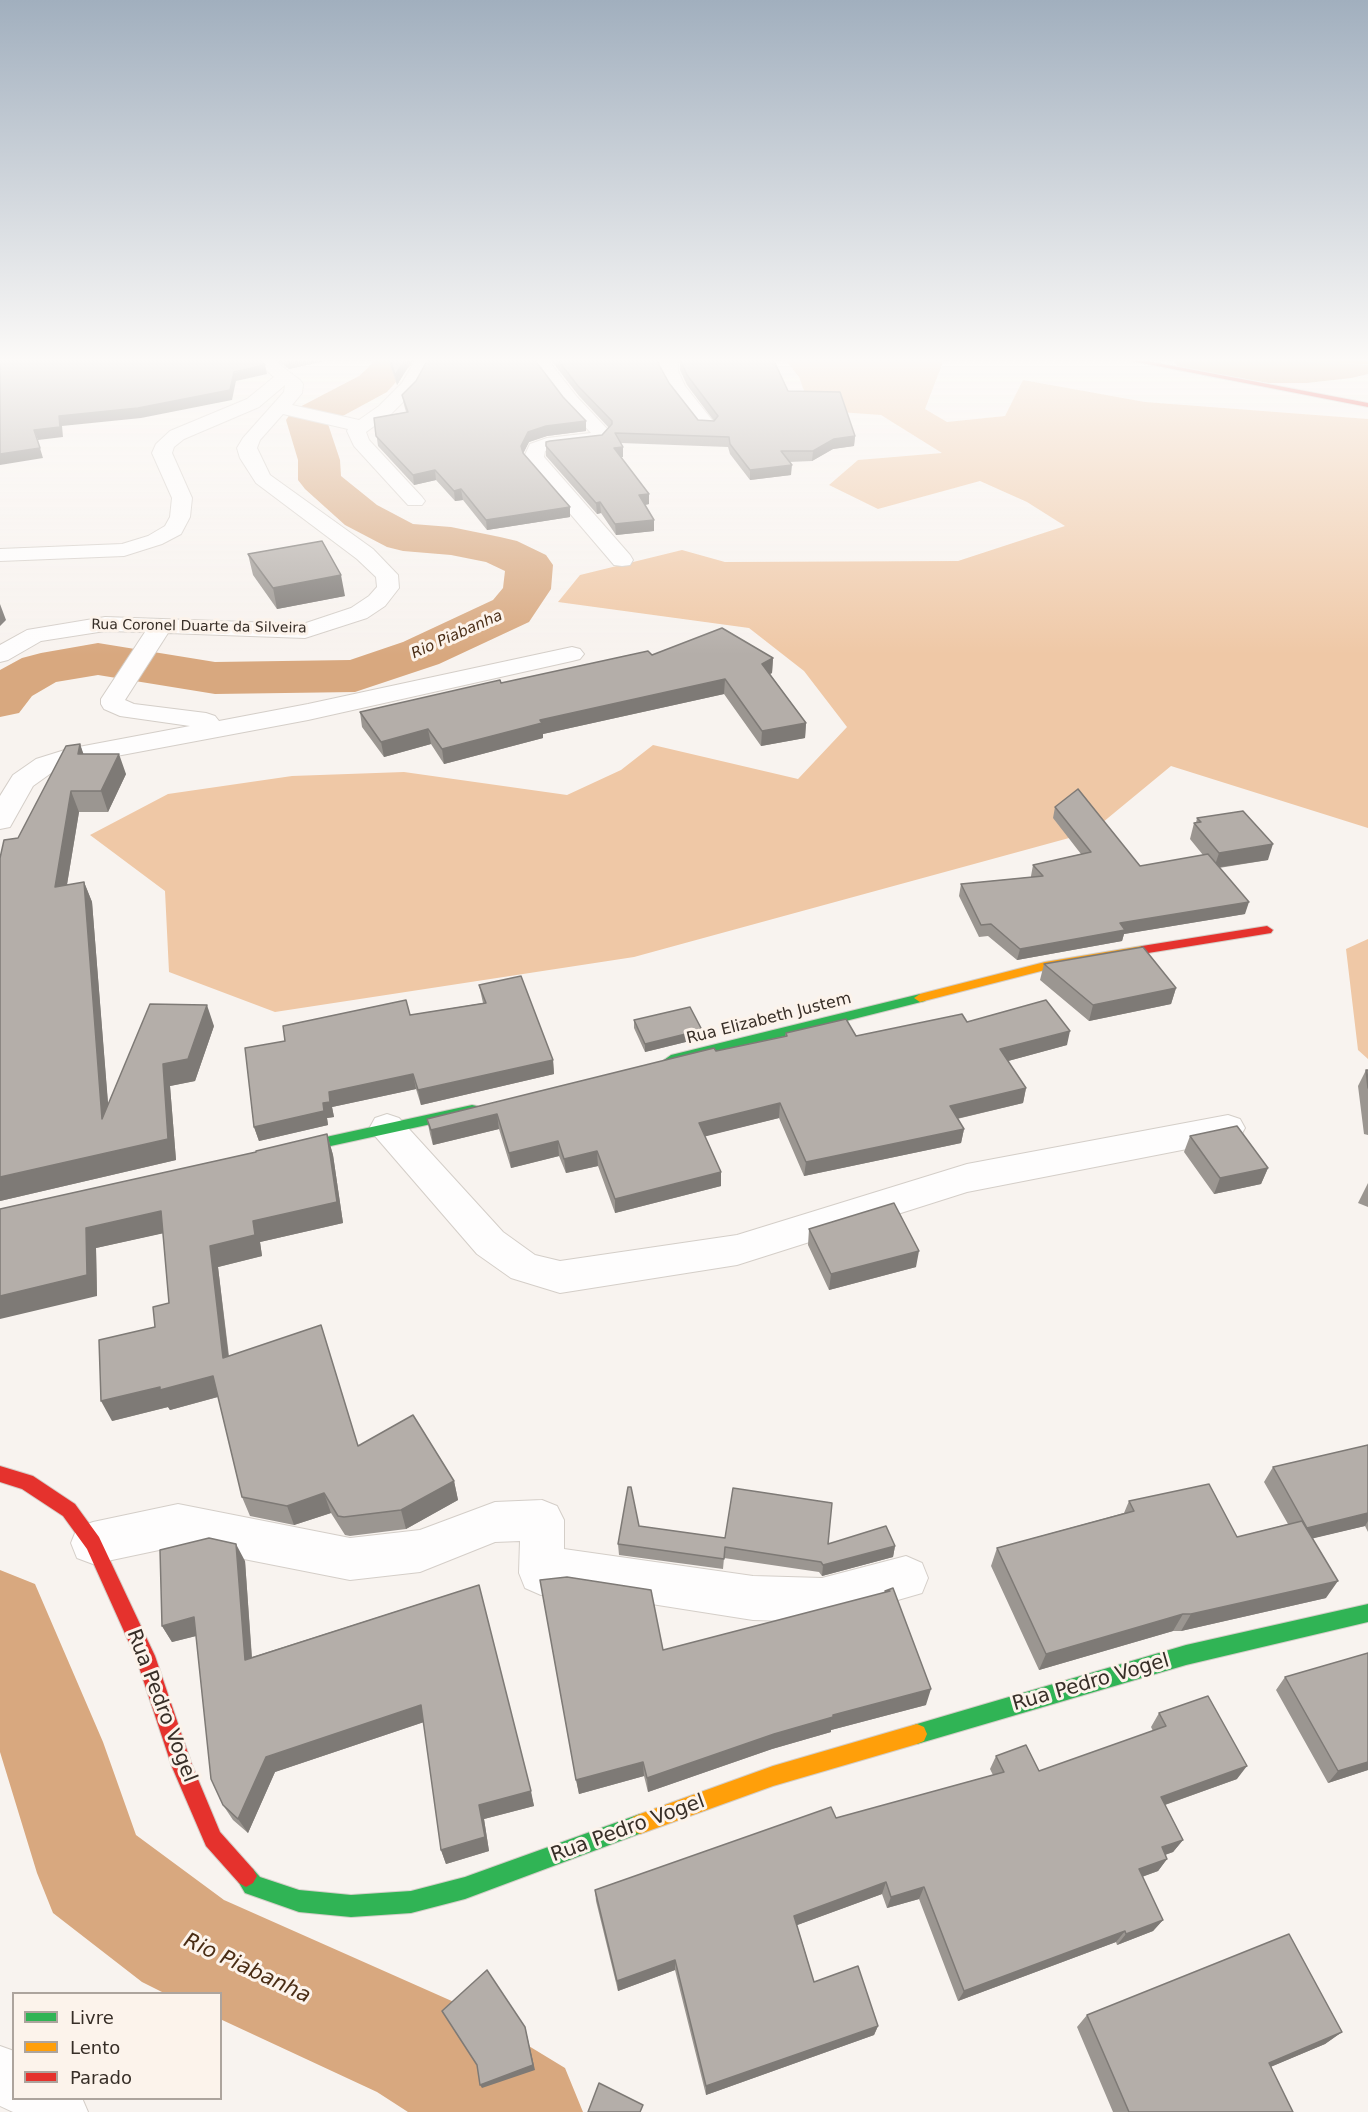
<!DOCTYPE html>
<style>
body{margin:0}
#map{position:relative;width:1368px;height:2112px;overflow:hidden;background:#f8f3ef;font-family:"DejaVu Sans",sans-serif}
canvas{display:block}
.legend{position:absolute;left:12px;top:1992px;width:210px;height:108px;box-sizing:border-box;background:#fcf3eb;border:2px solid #ada49d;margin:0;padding:8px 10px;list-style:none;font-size:18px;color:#372e27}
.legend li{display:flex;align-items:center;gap:12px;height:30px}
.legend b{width:30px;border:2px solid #ada49d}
</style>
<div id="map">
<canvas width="1368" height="2112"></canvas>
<ul class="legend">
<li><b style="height:8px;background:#30b455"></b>Livre</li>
<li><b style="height:8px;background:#ff9f0a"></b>Lento</li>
<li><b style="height:8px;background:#e5322d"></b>Parado</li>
</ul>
</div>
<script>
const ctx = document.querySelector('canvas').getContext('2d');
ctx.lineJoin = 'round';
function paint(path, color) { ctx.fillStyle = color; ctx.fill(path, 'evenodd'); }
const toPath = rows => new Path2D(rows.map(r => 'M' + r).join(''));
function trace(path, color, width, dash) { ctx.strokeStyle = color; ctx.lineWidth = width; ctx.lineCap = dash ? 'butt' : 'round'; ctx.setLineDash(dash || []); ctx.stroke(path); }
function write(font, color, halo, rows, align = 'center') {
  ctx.font = font + ' "DejaVu Sans",sans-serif'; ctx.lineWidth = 6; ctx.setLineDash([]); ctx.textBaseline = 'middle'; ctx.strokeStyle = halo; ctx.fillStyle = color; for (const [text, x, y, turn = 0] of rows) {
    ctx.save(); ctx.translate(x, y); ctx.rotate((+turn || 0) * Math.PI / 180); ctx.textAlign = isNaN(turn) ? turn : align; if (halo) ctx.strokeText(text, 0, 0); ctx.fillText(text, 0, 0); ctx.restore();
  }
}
paint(toPath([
 [785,359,944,359,925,409,947,422,1005,416,1023,380,1145,402,1368,419,1368,828,1171,766,1091,832,634,957,275,1012,169,972,165,891,90,835,168,794,292,776,404,772,567,795,621,770,653,745,798,779,847,727,804,671,749,628,558,602,580,575,682,550,725,562,958,561,1065,526,1027,502,980,481,878,509,829,485,858,460,942,453,881,415,811,410,799,377],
 [1368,939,1368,1059,1358,1050,1346,949]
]), '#efc8a6');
paint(toPath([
 [370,359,408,359,412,364,387,392,328,424,340,460,341,476,377,505,413,524,451,527,500,537,517,541,546,555,553,565,551,589,529,622,439,664,355,692,215,694,98,675,56,682,32,696,19,713,0,717,0,670,22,658,41,653,98,643,215,662,350,660,403,642,493,600,503,588,505,571,486,562,451,555,403,551,387,547,345,525,305,489,298,480,298,460,286,420,292,411,359,376,373,363,370,359],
 [1172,359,1368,359,1368,374,1351,378,1307,383,1268,383,1178,367,1172,359],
 [0,1570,35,1584,103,1742,136,1835,224,1900,463,2006,565,2068,583,2112,408,2112,377,2092,220,2019,220,1994,166,1994,142,1982,53,1913,37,1873,0,1752,0,1570]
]), '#d8a87f');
const street = toPath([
 [253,359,272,359,300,380,303,384,302,393,292,405,359,420,379,406,402,383,416,359,433,359,415,390,391,414,366,432,369,440,422,497,425,501,422,505,408,505,354,446,347,431,348,429,283,414,260,440,257,448,270,475,373,549,398,575,399,588,385,606,367,618,305,638,168,633,125,700,134,704,206,713,215,716,219,721,308,704,572,647,580,649,584,654,580,659,572,661,308,720,74,764,54,771,33,786,10,827,0,829,0,796,13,775,36,759,68,749,190,726,120,716,104,709,101,704,101,699,145,632,105,631,41,641,8,660,0,662,0,645,27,630,105,617,303,624,351,608,369,596,377,587,376,577,357,559,256,483,240,458,237,448,243,438,284,392,285,385,259,407,184,439,174,447,172,453,192,498,190,517,181,534,162,544,124,556,0,561,0,549,122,544,148,536,165,526,170,517,172,498,152,453,156,444,170,431,247,399,274,377,253,359],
 [530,359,547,359,577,397,611,433,602,443,550,449,545,451,544,457,630,555,633,560,630,565,622,566,614,565,526,462,524,457,530,444,547,438,591,433,565,405,530,359],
 [660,359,678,359,678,371,685,386,716,425,714,429,700,429,671,391,660,371,660,359],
 [387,1114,399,1118,503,1232,535,1255,560,1261,737,1235,967,1164,1228,1115,1240,1119,1245,1128,1240,1137,1228,1141,967,1192,737,1265,560,1293,511,1278,477,1254,375,1136,370,1127,375,1118,387,1114],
 [542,1500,557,1506,564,1520,564,1549,753,1576,822,1578,906,1556,922,1563,928,1578,922,1593,822,1622,753,1620,569,1591,541,1595,525,1588,519,1573,520,1541,495,1542,420,1572,350,1580,178,1546,93,1564,77,1558,71,1543,77,1528,93,1522,178,1504,350,1538,420,1530,495,1502,542,1500],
 [0,2046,14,2051,14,2098,82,2098,88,2112,13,2112,0,2106,0,2046]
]);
const fast = toPath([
 [920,994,926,998,925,1001,671,1065,664,1060,671,1055,920,994],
 [472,1105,477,1106,479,1110,477,1114,285,1156,280,1155,278,1151,280,1147,285,1146,472,1105],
 [1368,1604,1368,1622,1186,1665,917,1744,910,1741,907,1734,910,1727,917,1724,1186,1645,1368,1604],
 [640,1814,647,1817,650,1824,647,1831,465,1899,411,1913,351,1917,299,1912,245,1893,235,1876,239,1869,246,1865,253,1869,260,1877,299,1890,351,1895,411,1891,465,1877,640,1814]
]);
const slow = toPath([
 [1304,359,1368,360,1368,364,1307,361,1304,359],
 [1142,946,1148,950,1146,953,1045,970,920,1002,914,998,920,994,1045,962,1142,946],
 [917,1724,924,1727,927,1734,924,1741,917,1744,773,1786,640,1834,633,1831,630,1824,633,1817,640,1814,773,1766,917,1724]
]);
const jam = toPath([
 [1122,359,1136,359,1368,403,1368,407,1122,359],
 [1267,926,1273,930,1271,933,1142,954,1136,950,1142,946,1267,926],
 [0,1466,33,1476,75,1504,99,1537,155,1656,192,1765,220,1832,253,1869,257,1876,253,1883,246,1887,239,1883,206,1846,172,1767,136,1658,87,1549,63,1516,22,1489,0,1482,0,1466]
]);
trace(street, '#d4cec8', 2);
trace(fast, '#d4cec8', 2);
trace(slow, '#d4cec8', 2);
trace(jam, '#d4cec8', 2);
paint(street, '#fefdfd');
paint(fast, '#30b455');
paint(slow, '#ff9f0a');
paint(jam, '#e5322d');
paint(toPath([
 [276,359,332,359,289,369],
 [388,359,413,359,397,385],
 [550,359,658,359,658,363,669,383,698,420,714,421,687,385,680,370,680,359,773,359,788,391,855,436,854,446,833,449,812,461,789,462,791,475,750,480,730,454,728,447,621,443,623,447,623,457,621,457,649,494,649,504,645,505,654,520,654,531,616,535,601,513,597,514,546,456,546,446,602,435,609,428,579,396],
 [416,381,563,397,586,421,586,431,547,436,529,442,523,453,570,507,570,517,487,530,463,500,455,501,436,480,414,485,378,446,374,418,406,412,404,405,402,395],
 [248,554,345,596,277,609,253,575],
 [773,658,772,673,770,674,806,723,805,738,761,746,724,694,543,734,543,738,444,764,431,744,384,757,362,727,360,712,501,683],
 [80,744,83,754,126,774,108,812,79,812,67,885,84,882,92,902,108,1105,214,1026,195,1081,170,1086,176,1160,0,1201,18,838],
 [1055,807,1140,866,1203,855,1190,839,1194,823,1196,823,1197,818,1268,860,1219,868,1245,914,1124,934,1122,941,1017,960,988,936,979,937,959,896,961,884,1031,877,1031,876,1033,865,1081,854,1053,818],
 [1044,964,1176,988,1171,1004,1089,1021,1040,980],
 [479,985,553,1060,554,1074,421,1105,416,1089,332,1107,334,1117,327,1118,328,1125,259,1141,254,1127,285,1041,410,1015,483,1003],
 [634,1020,702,1030,702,1038,645,1052,634,1028],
 [967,1022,1067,1045,1008,1061,1026,1088,1023,1103,957,1119,964,1129,961,1143,804,1176,779,1118,705,1136,721,1186,615,1213,598,1166,566,1173,559,1156,511,1168,499,1129,433,1145,430,1134,427,1119,716,1051,785,1036,786,1033,856,1036],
 [1366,1070,1368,1070,1368,1135,1364,1134,1358,1086],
 [327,1134,333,1155,343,1223,260,1242,262,1256,218,1267,229,1356,358,1446,454,1481,458,1500,406,1529,350,1536,345,1535,331,1513,294,1525,250,1516,242,1497,218,1397,170,1410,168,1407,112,1421,155,1327,169,1303,163,1233,96,1248,97,1296,0,1209,256,1152],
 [1190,1136,1268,1168,1261,1184,1214,1194,1184,1152],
 [1368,1183,1368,1207,1358,1203],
 [809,1229,916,1267,829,1290,808,1245],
 [1368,1445,1368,1532,1365,1526,1313,1538,1326,1598,1181,1631,1173,1631,1039,1670,991,1566,997,1548,1124,1513,1129,1501,1237,1537,1288,1524,1264,1482,1273,1467],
 [639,1526,725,1538,895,1546,893,1557,822,1576,819,1572,724,1558,723,1569,619,1555,618,1544],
 [245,1561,252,1657,479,1585,534,1806,484,1819,489,1851,446,1864,441,1850,424,1722,275,1772,248,1833,233,1820,223,1805,196,1636,172,1642,162,1626],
 [893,1588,926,1705,831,1730,831,1732,772,1749,648,1792,644,1776,579,1794,543,1597,663,1650,884,1593,885,1591],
 [1368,1653,1368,1770,1328,1783,1276,1690,1285,1677],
 [1159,1713,1237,1779,1165,1805,1183,1840,1173,1852,1165,1855,1167,1859,1158,1871,1142,1877,1163,1920,1153,1931,1117,1945,1116,1942,958,2001,919,1899,887,1908,882,1894,797,1925,814,1982,878,2026,874,2035,706,2095,675,1970,618,1991,596,1901,595,1890,836,1818,993,1775,990,1769,996,1756,1039,1771,1153,1731,1151,1727],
 [1087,2015,1342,2032,1325,2044,1270,2067,1293,2112,1113,2112,1077,2027]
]), '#9b9691');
paint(toPath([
 [290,359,332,359,289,369,287,360],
 [406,359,413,359,397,385,395,375],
 [265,365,267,374,236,381,232,400,141,418,62,426,63,437,38,440,34,430,59,416],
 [586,421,586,431,547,436,529,442,522,456,521,446,528,432,546,426],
 [855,436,854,446,833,449,812,461,813,451,834,439],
 [623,447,623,457,614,458,614,448],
 [40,448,43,458,0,465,0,454],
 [792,465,791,475,750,480,750,470],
 [435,470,436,480,414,485,413,475],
 [461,489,463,500,455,501,454,491],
 [649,494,649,504,639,506,639,495],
 [600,502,601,513,597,514,596,503],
 [570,507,570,517,487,530,486,520],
 [654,520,654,531,616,535,615,524],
 [341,575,345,596,277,609,273,588],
 [0,604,6,620,0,626],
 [773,658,772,673,761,678,762,664],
 [725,679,724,694,543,734,543,738,444,764,442,749,540,720],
 [806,723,805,738,761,746,762,731],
 [428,729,431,744,384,757,381,742],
 [80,744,87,764,78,754],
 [119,754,126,774,108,812,101,791],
 [71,791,79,812,63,908,55,887],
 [1273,844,1268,860,1214,868,1219,853],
 [84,882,92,902,111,1140,102,1119],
 [1249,902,1245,914,1124,934,1122,941,1017,960,1020,949,1120,923],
 [1176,988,1171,1004,1089,1021,1093,1005],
 [207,1005,214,1026,195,1081,170,1086,176,1160,0,1201,0,1177,168,1139,163,1064],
 [702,1030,702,1038,645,1052,645,1044],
 [1070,1031,1067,1045,997,1064,1000,1049],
 [553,1060,554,1074,421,1105,418,1090],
 [413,1074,416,1089,332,1107,334,1117,327,1118,328,1125,259,1141,254,1127,323,1103,329,1092],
 [1026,1088,1023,1103,947,1121,950,1106],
 [780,1103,779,1118,699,1138,699,1123],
 [497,1114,499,1129,433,1145,431,1130],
 [964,1129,961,1143,804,1176,806,1162],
 [327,1134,333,1155,343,1223,260,1242,262,1256,218,1267,231,1378,223,1358,210,1246],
 [558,1141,559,1156,511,1168,509,1153],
 [597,1151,598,1166,566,1173,564,1159],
 [1268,1168,1261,1184,1214,1194,1220,1178],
 [721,1172,721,1186,615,1213,615,1199],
 [161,1211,169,1232,96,1248,97,1296,0,1319,0,1296,86,1228],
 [919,1251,916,1267,829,1290,831,1274],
 [213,1376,221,1396,170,1410,168,1407,112,1421,101,1401,160,1387],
 [454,1481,458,1500,406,1529,401,1510],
 [324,1493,331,1513,294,1525,287,1506],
 [1368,1513,1368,1521,1365,1526,1298,1542,1307,1528],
 [236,1544,245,1561,253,1676,245,1660],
 [895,1546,893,1557,822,1576,823,1565],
 [1338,1581,1326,1598,1181,1631,1191,1614],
 [1183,1614,1173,1631,1039,1670,1046,1654],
 [194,1617,204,1634,172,1642,162,1626],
 [931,1689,926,1705,831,1730,831,1732,772,1749,648,1792,647,1778,774,1734,833,1715],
 [421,1705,427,1721,275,1772,248,1833,238,1819,266,1757],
 [643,1762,644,1776,579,1794,576,1780],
 [1368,1762,1368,1770,1328,1783,1338,1771],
 [1247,1766,1237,1779,1153,1809,1161,1797],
 [531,1791,534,1806,484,1819,489,1851,446,1864,441,1850,479,1805],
 [1183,1840,1173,1852,1153,1859,1162,1847],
 [1167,1859,1158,1871,1130,1881,1139,1869],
 [886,1882,882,1894,792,1927,794,1916],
 [924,1887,919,1899,887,1908,891,1897],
 [1163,1920,1153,1931,1117,1945,1126,1934],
 [1125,1931,1116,1942,958,2001,964,1991],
 [675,1960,675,1970,618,1991,617,1981],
 [878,2026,874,2035,706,2095,706,2086],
 [525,2027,535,2070,482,2088,480,2085],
 [1342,2032,1325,2044,1254,2074,1269,2063]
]), '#7e7a76');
const building = toPath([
 [0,359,228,359,230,362,234,359,259,359,265,365,234,372,230,390,138,408,59,416,60,427,34,430,40,448,0,454,0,359],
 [390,359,406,359,395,375,390,359],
 [428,359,534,359,563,397,586,421,546,426,528,432,521,446,523,453,570,507,486,520,461,489,454,491,435,470,413,475,376,436,374,418,408,412,402,395,416,381,428,359],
 [557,359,658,359,658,363,669,383,698,420,714,421,718,416,687,375,680,359,773,359,788,391,840,392,855,436,834,439,813,451,781,451,792,465,750,470,730,444,729,437,615,433,623,447,614,448,649,494,639,495,654,520,615,524,600,502,596,503,546,446,546,442,550,441,602,435,612,424,612,421,578,386,557,359],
 [322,541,341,575,273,588,248,554,322,541],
 [722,628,773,658,762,664,806,723,762,731,725,679,540,720,542,723,442,749,428,729,381,742,360,712,500,680,501,683,648,651,652,655,722,628],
 [80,744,78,754,119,754,101,791,71,791,55,887,84,882,102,1119,150,1004,207,1005,188,1059,163,1064,168,1139,0,1177,0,858,4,840,18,838,66,746,80,744],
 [1078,789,1140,866,1208,854,1249,902,1120,923,1125,930,1020,949,991,924,981,925,961,884,1043,876,1033,865,1091,852,1055,807,1078,789],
 [1243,811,1273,844,1219,853,1194,823,1201,822,1197,818,1243,811],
 [1143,947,1176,988,1093,1005,1044,964,1143,947],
 [521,976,553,1060,418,1090,413,1074,329,1092,330,1102,323,1103,324,1111,254,1127,245,1048,285,1041,283,1026,406,1000,410,1015,486,1003,479,985,521,976],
 [1046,1000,1070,1031,1000,1049,1026,1088,950,1106,964,1129,806,1162,780,1103,699,1123,721,1172,615,1199,597,1151,564,1159,558,1141,509,1153,497,1114,431,1130,427,1119,714,1048,716,1051,787,1036,786,1033,846,1019,856,1036,962,1014,967,1022,1046,1000],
 [690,1007,702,1030,645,1044,634,1020,690,1007],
 [1366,1070,1368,1070,1368,1088,1366,1070],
 [1237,1126,1268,1168,1220,1178,1190,1136,1237,1126],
 [327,1134,337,1202,253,1221,255,1235,210,1246,223,1358,321,1325,358,1446,413,1415,454,1481,401,1510,344,1517,338,1516,324,1493,287,1506,242,1497,213,1376,160,1390,160,1387,101,1401,99,1340,155,1327,153,1307,169,1303,161,1211,86,1228,87,1275,0,1296,0,1209,256,1152,256,1151,327,1134],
 [894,1203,919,1251,831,1274,809,1229,894,1203],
 [1368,1445,1368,1513,1307,1528,1273,1467,1368,1445],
 [1209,1484,1237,1537,1302,1521,1338,1581,1191,1614,1183,1614,1046,1654,997,1548,1134,1511,1129,1501,1209,1484],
 [628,1487,631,1487,639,1526,725,1538,733,1488,832,1503,828,1544,886,1526,895,1546,823,1565,821,1562,725,1547,724,1559,618,1544,628,1487],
 [209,1538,236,1544,245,1660,479,1585,531,1791,479,1805,485,1837,441,1850,421,1705,266,1757,238,1819,223,1805,211,1779,194,1617,162,1626,160,1550,209,1538],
 [567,1577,651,1590,663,1650,890,1591,885,1591,893,1588,931,1689,833,1715,833,1717,774,1734,647,1778,643,1762,576,1780,540,1580,567,1577],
 [1368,1653,1368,1762,1338,1771,1285,1677,1368,1653],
 [1208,1696,1247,1766,1161,1797,1183,1840,1162,1847,1167,1859,1139,1869,1163,1920,1126,1934,1125,1931,964,1991,924,1887,891,1897,886,1882,794,1916,814,1982,858,1966,878,2026,706,2086,675,1960,617,1981,595,1890,831,1807,836,1818,1004,1772,996,1756,1026,1745,1039,1771,1166,1726,1159,1713,1208,1696],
 [1289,1934,1342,2032,1269,2063,1293,2112,1129,2112,1087,2015,1289,1934],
 [487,1970,525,2027,533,2065,480,2085,477,2065,442,2011,487,1970],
 [599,2083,643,2105,640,2112,588,2112,599,2083]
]);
paint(building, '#b4aea9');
trace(building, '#7e7a76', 1.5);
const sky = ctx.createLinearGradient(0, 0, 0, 655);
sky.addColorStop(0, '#a1afbe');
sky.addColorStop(0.55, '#fcfaf8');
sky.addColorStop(1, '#fcfaf800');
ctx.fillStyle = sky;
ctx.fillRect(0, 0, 1368, 655);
write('14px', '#372e27', '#fcf3eb', [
 ["Rua Coronel Duarte da Silveira",199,627,1]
]);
write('italic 15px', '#4a2d15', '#fcf3eb', [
 ["Rio Piabanha",457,635,-24]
]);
write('16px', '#372e27', '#fcf3eb', [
 ["Rua Elizabeth Justem",769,1019,-14]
]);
write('20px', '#372e27', '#fcf3eb', [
 ["Rua Pedro Vogel",1091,1683,-16],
 ["Rua Pedro Vogel",161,1706,69],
 ["Rua Pedro Vogel",628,1829,-20]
]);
write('italic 21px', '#4a2d15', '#fcf3eb', [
 ["Rio Piabanha",247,1969,25]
]);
</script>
